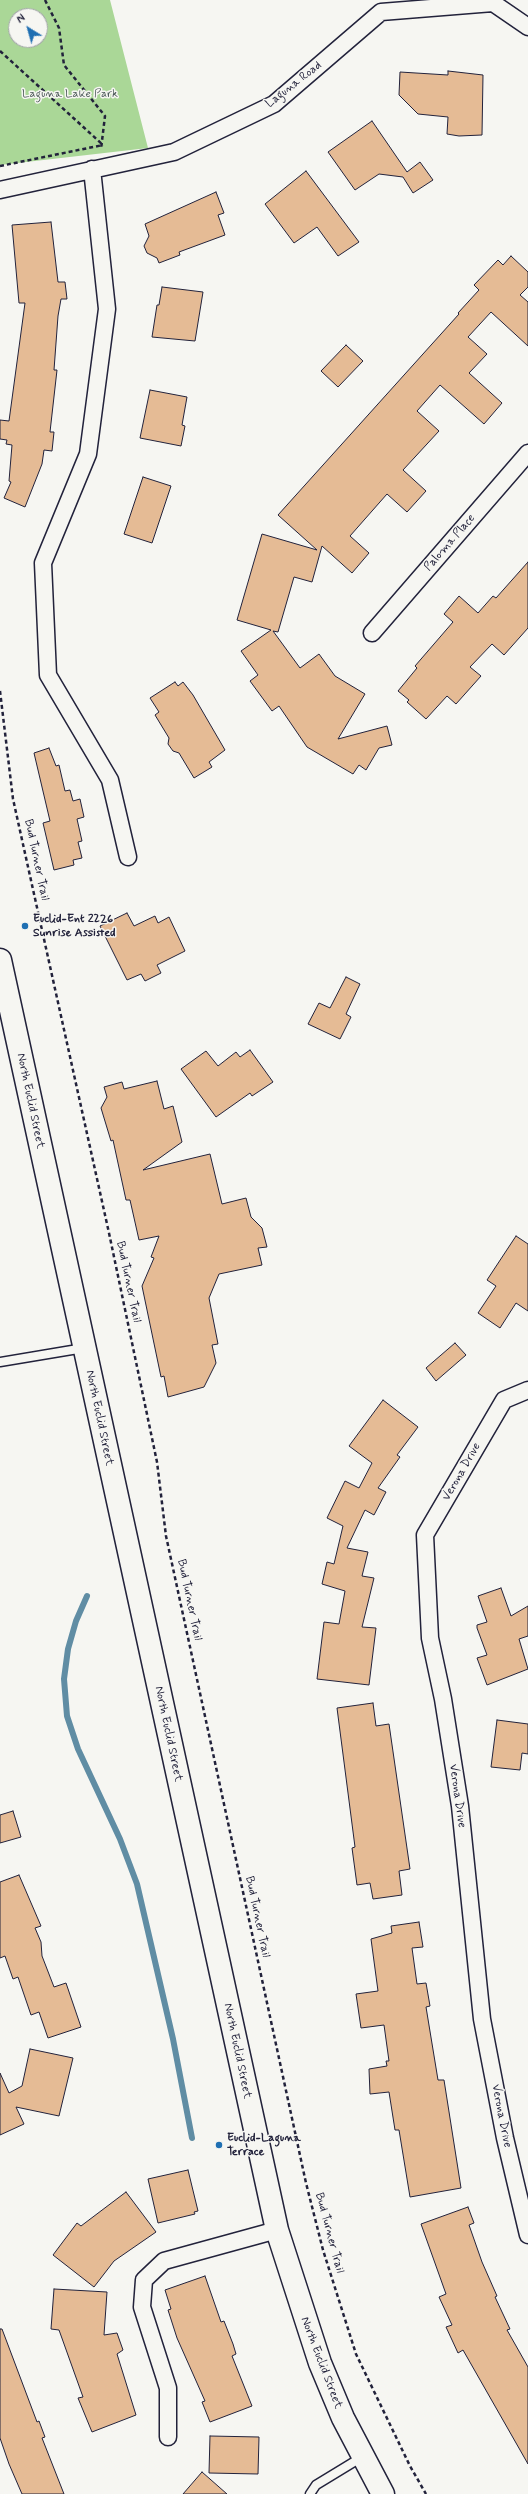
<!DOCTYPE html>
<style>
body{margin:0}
#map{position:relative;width:528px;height:2494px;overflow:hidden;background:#f6f6f2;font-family:Mynerve,sans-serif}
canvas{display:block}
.north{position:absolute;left:8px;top:8px;width:40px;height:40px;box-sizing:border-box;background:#f6f6f2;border:1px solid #a1a1a9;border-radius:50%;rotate:323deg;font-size:11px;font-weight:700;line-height:16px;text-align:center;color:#22223b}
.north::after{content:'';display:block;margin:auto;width:14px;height:18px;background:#1f6fb2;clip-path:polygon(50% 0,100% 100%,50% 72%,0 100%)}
</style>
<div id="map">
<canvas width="528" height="2494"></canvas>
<div class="north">N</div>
</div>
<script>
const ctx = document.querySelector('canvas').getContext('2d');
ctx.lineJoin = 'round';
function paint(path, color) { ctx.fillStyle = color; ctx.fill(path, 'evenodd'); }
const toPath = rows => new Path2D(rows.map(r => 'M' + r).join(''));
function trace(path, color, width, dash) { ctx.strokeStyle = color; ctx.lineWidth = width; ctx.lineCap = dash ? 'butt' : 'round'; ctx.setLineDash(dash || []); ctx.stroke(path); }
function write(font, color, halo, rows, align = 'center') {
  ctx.font = font + ' Mynerve,sans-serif'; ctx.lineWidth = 3; ctx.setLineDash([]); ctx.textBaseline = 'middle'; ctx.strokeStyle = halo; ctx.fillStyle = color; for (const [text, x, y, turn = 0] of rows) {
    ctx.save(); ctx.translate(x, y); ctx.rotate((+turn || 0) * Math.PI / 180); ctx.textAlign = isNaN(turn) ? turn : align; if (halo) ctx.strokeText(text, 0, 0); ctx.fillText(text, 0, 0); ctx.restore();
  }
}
paint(toPath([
 [0,0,110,0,148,148,0,165],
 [16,16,40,16,40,40,16,40]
]), '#aad797');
trace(toPath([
 [87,1596,76,1621,68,1649,64,1679,67,1716,78,1749,120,1839,137,1884,173,2039,192,2138]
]), '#608da4', 6);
const building = toPath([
 [448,71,483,75,482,135,459,136,447,134,448,117,418,114,399,95,400,72,448,75,448,71],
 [372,121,407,172,420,162,433,180,413,193,403,177,379,174,355,190,328,152,372,121],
 [306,171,359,242,338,256,317,227,294,243,265,204,306,171],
 [216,192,224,213,218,215,225,235,179,252,180,255,159,263,157,258,147,253,144,246,149,236,145,224,216,192],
 [51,222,58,282,65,282,67,299,61,299,58,316,54,370,57,370,50,432,54,432,52,451,44,450,42,464,25,507,4,498,11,482,9,481,12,445,6,444,7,440,0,439,0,420,9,421,25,303,19,303,12,225,51,222],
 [511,256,528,272,528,287,520,295,528,302,528,346,491,312,468,337,487,354,469,373,502,403,484,424,440,385,417,411,439,431,403,470,426,491,407,512,387,494,350,536,369,553,352,573,322,546,312,582,294,577,278,632,273,631,300,668,319,654,335,676,365,694,338,739,387,726,392,745,379,748,366,770,359,765,353,774,307,747,279,706,272,711,250,681,258,675,241,651,271,630,237,620,262,534,317,550,278,515,459,314,458,313,479,290,474,285,498,260,503,265,511,256],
 [162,287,203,292,195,341,152,337,157,305,159,305,162,287],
 [346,345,363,361,338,387,321,371,346,345],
 [150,390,187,397,182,425,185,426,181,446,140,438,150,390],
 [143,477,171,486,152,543,124,534,143,477],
 [528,562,528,628,504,655,492,644,470,667,481,676,456,704,447,696,426,719,407,702,409,700,398,691,417,668,415,666,453,622,444,614,459,596,478,613,493,596,496,598,528,562],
 [175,682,178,686,183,682,193,695,225,750,209,762,212,767,194,778,179,753,173,751,168,744,169,738,155,715,159,712,150,698,175,682],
 [49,748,56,766,59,765,65,791,70,790,73,801,80,799,84,817,77,819,82,841,78,842,82,858,73,860,74,865,54,870,43,823,50,821,34,753,49,748],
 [127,913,134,926,155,916,158,923,169,917,185,951,157,965,161,973,145,981,141,974,127,980,100,926,127,913],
 [346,977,360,984,346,1014,351,1017,340,1039,308,1024,319,1003,330,1008,346,977],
 [250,1050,273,1082,252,1096,250,1093,216,1117,181,1069,206,1051,218,1066,236,1052,240,1057,250,1050],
 [157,1081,164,1109,173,1106,182,1142,143,1170,210,1154,222,1204,246,1198,251,1217,262,1228,267,1247,258,1248,262,1265,219,1274,209,1298,218,1344,212,1345,216,1363,204,1387,168,1397,164,1376,161,1377,142,1286,154,1258,151,1257,159,1236,139,1240,130,1200,126,1200,113,1140,111,1141,101,1108,107,1097,104,1087,122,1082,124,1089,157,1081],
 [516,1236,528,1244,528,1311,516,1303,500,1328,478,1313,496,1286,487,1280,516,1236],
 [455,1343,466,1355,436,1381,426,1368,455,1343],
 [383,1400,418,1427,397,1455,400,1457,378,1488,386,1492,374,1515,365,1510,347,1548,368,1552,362,1576,374,1578,362,1627,376,1628,369,1685,317,1679,324,1622,339,1624,345,1591,322,1584,327,1562,334,1564,343,1526,327,1518,345,1481,359,1488,372,1463,349,1446,383,1400],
 [501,1588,511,1616,528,1606,528,1636,519,1639,528,1669,487,1685,477,1658,487,1655,477,1628,477,1625,487,1622,478,1596,501,1588],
 [373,1703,376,1726,389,1724,410,1869,399,1871,402,1895,373,1899,370,1883,357,1885,352,1848,355,1847,337,1708,373,1703],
 [497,1720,528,1724,528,1754,522,1753,520,1770,491,1767,497,1720],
 [13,1811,21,1837,0,1843,0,1815,13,1811],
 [19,1875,41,1926,35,1928,41,1942,42,1956,54,1987,66,1983,81,2027,48,2038,39,2012,31,2015,18,1977,13,1979,5,1956,0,1958,0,1882,19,1875],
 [419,1922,423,1947,412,1948,417,1984,426,1983,430,2006,426,2007,438,2080,444,2080,461,2188,410,2197,399,2130,395,2130,389,2092,370,2094,369,2069,387,2066,386,2061,389,2061,384,2025,361,2028,356,1994,378,1991,371,1939,392,1933,391,1926,419,1922],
 [30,2049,73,2058,59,2116,16,2107,24,2124,0,2135,0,2073,9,2093,22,2086,30,2049],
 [188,2170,198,2211,194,2212,195,2214,158,2223,148,2179,188,2170],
 [126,2192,156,2232,114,2261,94,2287,53,2255,77,2223,81,2226,126,2192],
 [468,2207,474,2223,469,2225,482,2262,497,2296,495,2297,510,2329,507,2330,528,2367,528,2464,463,2350,458,2353,446,2327,452,2325,439,2297,446,2294,421,2224,468,2207],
 [205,2276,221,2322,224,2321,233,2344,236,2354,232,2356,252,2406,210,2422,202,2402,205,2401,177,2338,168,2310,171,2309,165,2290,205,2276],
 [54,2289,107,2292,104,2335,117,2333,123,2350,117,2354,136,2415,92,2432,78,2398,83,2397,59,2330,51,2329,54,2289],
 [0,2329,2,2329,37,2422,39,2421,45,2437,42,2438,64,2494,22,2494,9,2464,0,2438,0,2329],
 [210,2436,259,2437,258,2474,209,2473,210,2436],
 [202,2472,227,2494,183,2494,202,2472]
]);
paint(building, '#e5bb95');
trace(building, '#22223b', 1);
const service = toPath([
 [0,1362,84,1348],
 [310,2494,316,2485,362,2457]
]);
const minor = toPath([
 [92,169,107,309,88,454,43,563,48,675,110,780,128,857],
 [0,190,174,152,274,104,381,12,493,3,528,27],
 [372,633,528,453],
 [528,1390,504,1400,425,1535,430,1638,443,1699,460,1806,482,2019,505,2138,528,2235],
 [168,2437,168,2388,142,2307,144,2280,164,2261,277,2230]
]);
const secondary = toPath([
 [0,960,277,2230,320,2363,343,2418,383,2494]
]);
trace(service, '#22223b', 11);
trace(minor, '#22223b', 19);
trace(secondary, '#22223b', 25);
trace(toPath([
 [45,0,59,28,64,65,105,116,101,149],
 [0,51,103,145],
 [0,166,103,145],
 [0,691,13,799,109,1233,157,1462,166,1536,306,2183,323,2250,356,2354,410,2466,426,2494]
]), '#22223b', 2.5, [4, 3]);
trace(service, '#f6f6f2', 8);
trace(minor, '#f6f6f2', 16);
trace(secondary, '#f6f6f2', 22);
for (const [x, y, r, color] of [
 [25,926,4,"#1f6fb2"],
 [219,2145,4,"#1f6fb2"]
]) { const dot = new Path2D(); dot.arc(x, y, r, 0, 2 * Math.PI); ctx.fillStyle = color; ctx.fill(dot); trace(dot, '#f6f6f2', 1.5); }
write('12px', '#22223b', '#f6f6f2', [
 ["Laguna Road",294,85,-38],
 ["Paloma Place",450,543,-49],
 ["Bud Turner Trail",36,860,78],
 ["North Euclid Street",30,1101,78],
 ["Bud Turner Trail",128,1282,78],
 ["North Euclid Street",99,1418,78],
 ["Verona Drive",462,1472,-60],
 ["Bud Turner Trail",189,1600,78],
 ["North Euclid Street",168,1734,78],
 ["Verona Drive",457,1796,82],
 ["Bud Turner Trail",257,1917,78],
 ["North Euclid Street",237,2051,78],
 ["Verona Drive",501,2116,79],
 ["Bud Turner Trail",329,2233,75],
 ["North Euclid Street",321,2363,69]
]);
write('12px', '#4b5857', '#f6f6f2', [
 ["Laguna Lake Park",70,94]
]);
write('bold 12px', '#22223b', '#f6f6f2', [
 ["Euclid-Ent 2226",33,919],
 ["Sunrise Assisted",33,933],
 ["Euclid-Laguna",227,2138],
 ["Terrace",227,2152]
], 'left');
</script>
